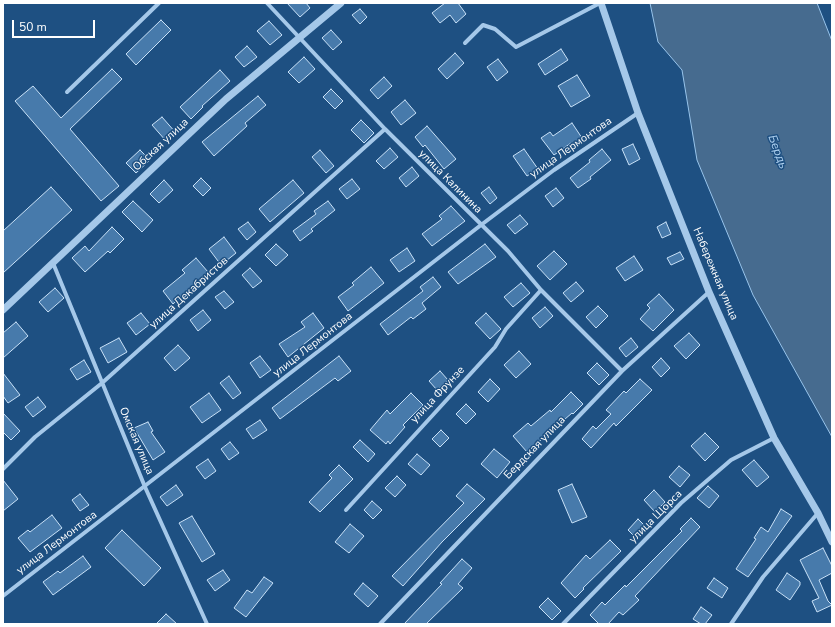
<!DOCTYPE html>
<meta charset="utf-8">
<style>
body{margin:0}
#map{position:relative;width:835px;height:627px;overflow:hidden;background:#1e5082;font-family:"Nunito Sans",sans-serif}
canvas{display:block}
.frame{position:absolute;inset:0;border:4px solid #fff;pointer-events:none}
.scale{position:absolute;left:12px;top:20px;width:83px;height:18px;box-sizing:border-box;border:2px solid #fff;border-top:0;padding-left:5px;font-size:12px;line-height:14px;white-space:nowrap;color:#fff;-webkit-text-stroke:3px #1e5082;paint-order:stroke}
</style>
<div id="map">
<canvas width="835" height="627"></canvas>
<div class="frame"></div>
<div class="scale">50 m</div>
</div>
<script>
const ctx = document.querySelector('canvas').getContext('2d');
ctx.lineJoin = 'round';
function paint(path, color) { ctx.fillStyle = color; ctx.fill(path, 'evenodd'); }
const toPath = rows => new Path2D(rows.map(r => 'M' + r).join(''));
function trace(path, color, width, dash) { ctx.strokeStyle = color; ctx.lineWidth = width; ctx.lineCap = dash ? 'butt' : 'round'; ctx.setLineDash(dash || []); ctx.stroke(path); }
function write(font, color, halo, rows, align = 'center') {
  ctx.font = font + ' "Nunito Sans",sans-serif'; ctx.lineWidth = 3; ctx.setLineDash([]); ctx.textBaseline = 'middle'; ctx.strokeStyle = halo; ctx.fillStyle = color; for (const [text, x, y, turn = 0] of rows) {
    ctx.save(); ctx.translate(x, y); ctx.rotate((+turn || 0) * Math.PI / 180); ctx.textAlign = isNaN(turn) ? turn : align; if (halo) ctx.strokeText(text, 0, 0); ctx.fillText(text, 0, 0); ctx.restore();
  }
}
const water = toPath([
 [650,3,817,3,832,41,832,437,753,295,697,160,682,70,658,42,650,3]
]);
paint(water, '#466b8f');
trace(water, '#98c4eb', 1);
const building = toPath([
 [287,3,306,3,310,8,300,17,287,3],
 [445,3,458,3,466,14,456,23,450,15,440,23,432,13,445,3],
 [360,9,367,17,360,24,352,15,360,9],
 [161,20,171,30,136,65,126,54,161,20],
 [269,21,282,35,270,45,257,31,269,21],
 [331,30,342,42,333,50,322,38,331,30],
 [247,46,257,57,244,67,235,57,247,46],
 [561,49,568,60,545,75,538,64,561,49],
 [455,53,464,63,447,79,438,69,455,53],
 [304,57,315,69,299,83,288,72,304,57],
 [498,59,508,72,497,81,487,67,498,59],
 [112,69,122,79,70,129,119,186,101,201,15,101,33,86,61,118,112,69],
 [220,70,230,81,202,106,203,107,191,119,180,107,220,70],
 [577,75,590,96,571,107,558,86,577,75],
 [384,77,392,86,378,99,370,90,384,77],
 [331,89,343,101,335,109,323,97,331,89],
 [258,96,266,105,245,123,247,126,214,156,202,142,258,96],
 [405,100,416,113,401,125,391,112,405,100],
 [162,117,176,133,166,141,152,125,162,117],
 [361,120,374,133,364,143,351,130,361,120],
 [572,123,584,141,574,147,571,143,554,155,541,138,550,132,553,136,572,123],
 [427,126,456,159,444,169,425,145,423,147,415,137,427,126],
 [633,144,640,159,629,165,622,149,633,144],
 [390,148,398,157,384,169,376,161,390,148],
 [524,149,538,169,527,176,513,156,524,149],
 [602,149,611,160,590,177,591,179,578,188,570,178,590,162,589,160,602,149],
 [140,150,150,160,136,173,126,163,140,150],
 [320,150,334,166,326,173,312,157,320,150],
 [412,167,419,176,406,187,399,178,412,167],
 [201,178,211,188,203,196,193,186,201,178],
 [352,179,360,189,347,199,339,189,352,179],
 [164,180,173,190,159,203,150,194,164,180],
 [293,180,304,193,270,222,259,209,293,180],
 [51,187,72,210,3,273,3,231,51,187],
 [489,187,497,198,490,204,481,193,489,187],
 [556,188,564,198,553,207,545,196,556,188],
 [133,201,153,220,142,232,122,212,133,201],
 [328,201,335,210,311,229,313,231,300,241,293,231,316,214,314,211,328,201],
 [451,206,465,221,432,246,422,234,442,219,439,216,451,206],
 [520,215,528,224,515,234,507,225,520,215],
 [248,222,256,232,247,240,238,229,248,222],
 [666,222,671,234,662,238,657,227,666,222],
 [112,227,124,239,110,253,108,251,85,272,72,258,85,246,89,251,112,227],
 [224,237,236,253,221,265,209,249,224,237],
 [276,244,288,255,276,266,265,255,276,244],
 [485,244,496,257,458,284,448,272,485,244],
 [407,248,415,261,399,272,390,260,407,248],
 [554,251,567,264,550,280,537,266,554,251],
 [680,252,684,259,671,265,667,258,680,252],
 [634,256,643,270,625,281,616,268,634,256],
 [196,258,208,272,173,304,163,291,185,273,182,270,196,258],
 [371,267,384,283,348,311,338,297,354,285,352,283,371,267],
 [250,268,262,281,253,288,242,275,250,268],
 [433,277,441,287,422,303,426,309,413,319,411,317,388,335,380,324,423,291,420,287,433,277],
 [576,282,584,291,571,302,563,293,576,282],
 [521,283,530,293,513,307,504,297,521,283],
 [55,288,64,298,48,312,39,302,55,288],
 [224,291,234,302,225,309,215,297,224,291],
 [659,294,674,310,653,331,640,319,650,308,647,305,659,294],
 [598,306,608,316,596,328,586,317,598,306],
 [545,307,553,316,540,328,532,318,545,307],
 [203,310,211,320,198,331,190,320,203,310],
 [141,313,150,324,136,335,127,323,141,313],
 [313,313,324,328,288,357,279,344,305,327,301,322,313,313],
 [486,313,501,329,490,339,475,323,486,313],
 [16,322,28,336,3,358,3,333,16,322],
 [689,333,700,345,686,359,674,346,689,333],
 [119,338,127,352,108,363,100,348,119,338],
 [631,338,638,347,626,357,619,348,631,338],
 [178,345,190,358,175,371,164,358,178,345],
 [519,351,531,364,516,378,504,365,519,351],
 [260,356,271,370,260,378,250,363,260,356],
 [339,356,351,371,338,381,335,378,280,419,272,408,339,356],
 [661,358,670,368,661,377,652,367,661,358],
 [84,360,91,372,77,380,70,369,84,360],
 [597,363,609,375,599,385,587,373,597,363],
 [440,371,448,380,437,390,429,381,440,371],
 [3,373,20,395,8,403,3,396,3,373],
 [229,376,241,393,233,399,220,383,229,376],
 [490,379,500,389,488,402,478,392,490,379],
 [640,379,652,390,616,426,614,423,591,448,582,439,593,426,596,429,611,414,606,410,624,391,626,393,640,379],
 [571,392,583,404,573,414,572,413,527,452,513,436,528,423,531,426,550,410,551,412,571,392],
 [209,393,221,410,202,423,190,407,209,393],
 [411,393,423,405,403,425,405,427,390,444,388,441,386,444,370,430,387,410,390,414,411,393],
 [38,397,46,407,33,417,25,407,38,397],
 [466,404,476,414,466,424,456,414,466,404],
 [3,413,20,431,11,440,3,432,3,413],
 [260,420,267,430,253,439,246,429,260,420],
 [148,422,153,431,151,432,165,452,153,460,134,428,148,422],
 [441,430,449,438,440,447,432,439,441,430],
 [705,433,719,447,705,461,691,446,705,433],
 [360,440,375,454,368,462,353,447,360,440],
 [230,442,239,453,229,460,221,449,230,442],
 [494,449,510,462,497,478,481,464,494,449],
 [417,454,430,465,421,475,408,464,417,454],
 [208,459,216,471,205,479,196,467,208,459],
 [754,460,769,477,757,487,742,470,754,460],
 [339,465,353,479,320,512,309,502,332,478,329,475,339,465],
 [679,466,690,475,680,487,669,477,679,466],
 [397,476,406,485,395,497,385,488,397,476],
 [3,480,18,499,3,511,3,480],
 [467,484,485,499,442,542,403,586,392,576,464,503,456,496,467,484],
 [572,484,587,517,572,523,558,490,572,484],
 [176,485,183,495,167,506,160,497,176,485],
 [708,486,719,496,709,508,697,498,708,486],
 [654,490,665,502,655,512,644,500,654,490],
 [80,494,89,505,80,511,72,500,80,494],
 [372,501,382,510,373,519,364,510,372,501],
 [781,509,792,516,748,577,736,569,756,539,754,538,761,527,768,532,781,509],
 [52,515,62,528,30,552,18,538,28,530,30,532,52,515],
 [192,516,215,554,202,562,179,523,192,516],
 [691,518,700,527,635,596,639,600,623,615,619,612,608,624,599,624,590,615,602,602,605,605,625,585,626,587,682,531,680,529,691,518],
 [638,519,644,525,634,536,628,530,638,519],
 [350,524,364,536,349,553,335,542,350,524],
 [122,530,161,568,144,586,105,548,122,530],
 [610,540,621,551,583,588,584,589,575,598,561,583,586,555,590,559,610,540],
 [823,548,832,566,832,573,819,580,828,601,832,605,817,612,812,601,819,598,800,560,823,548],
 [83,556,91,567,53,595,43,582,58,571,60,573,83,556],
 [462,559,472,568,458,584,463,588,426,624,404,624,442,584,440,583,462,559],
 [223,570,230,580,215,591,207,580,223,570],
 [787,573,800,582,800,585,790,600,776,590,787,573],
 [264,577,273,583,246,617,234,608,247,590,252,593,264,577],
 [714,578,728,588,722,598,707,588,714,578],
 [363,583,378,596,368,607,354,594,363,583],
 [548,598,561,611,552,620,539,607,548,598],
 [701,607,712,615,705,624,701,624,693,619,701,607],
 [166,614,177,624,156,624,166,614]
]);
paint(building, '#477aab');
trace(building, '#c9e1f7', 1);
trace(toPath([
 [267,3,385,129,508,251,541,290,622,371],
 [465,43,483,25,495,29,516,47,600,3],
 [67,92,159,3],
 [53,263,145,487,207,624],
 [3,469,35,437,102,383,385,129],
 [346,510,495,347,506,329,541,290],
 [3,596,481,225,554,170,638,113],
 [380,624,622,371,709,292],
 [563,624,681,503,731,460,774,438],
 [731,624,763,577,818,513]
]), '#a5c8e9', 4);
trace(toPath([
 [601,3,638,113,709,292,774,438,818,513,832,542],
 [3,310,226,99,341,3]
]), '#a5c8e9', 7);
write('11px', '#fff', '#1e5082', [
 ["Обская улица",161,145,-43],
 ["улица Лермонтова",571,148,-35],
 ["улица Калинина",450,182,45],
 ["Набережная улица",715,274,67],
 ["улица Декабристов",189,293,-42],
 ["улица Лермонтова",313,345,-38],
 ["улица Фрунзе",438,395,-47],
 ["Омская улица",136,441,67],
 ["Бердская улица",535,448,-46],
 ["улица Щорса",656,517,-45],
 ["улица Лермонтова",57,543,-37]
]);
write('italic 12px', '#b0d2f1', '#1e5082', [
 ["Бердь",777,152,70]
]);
</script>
